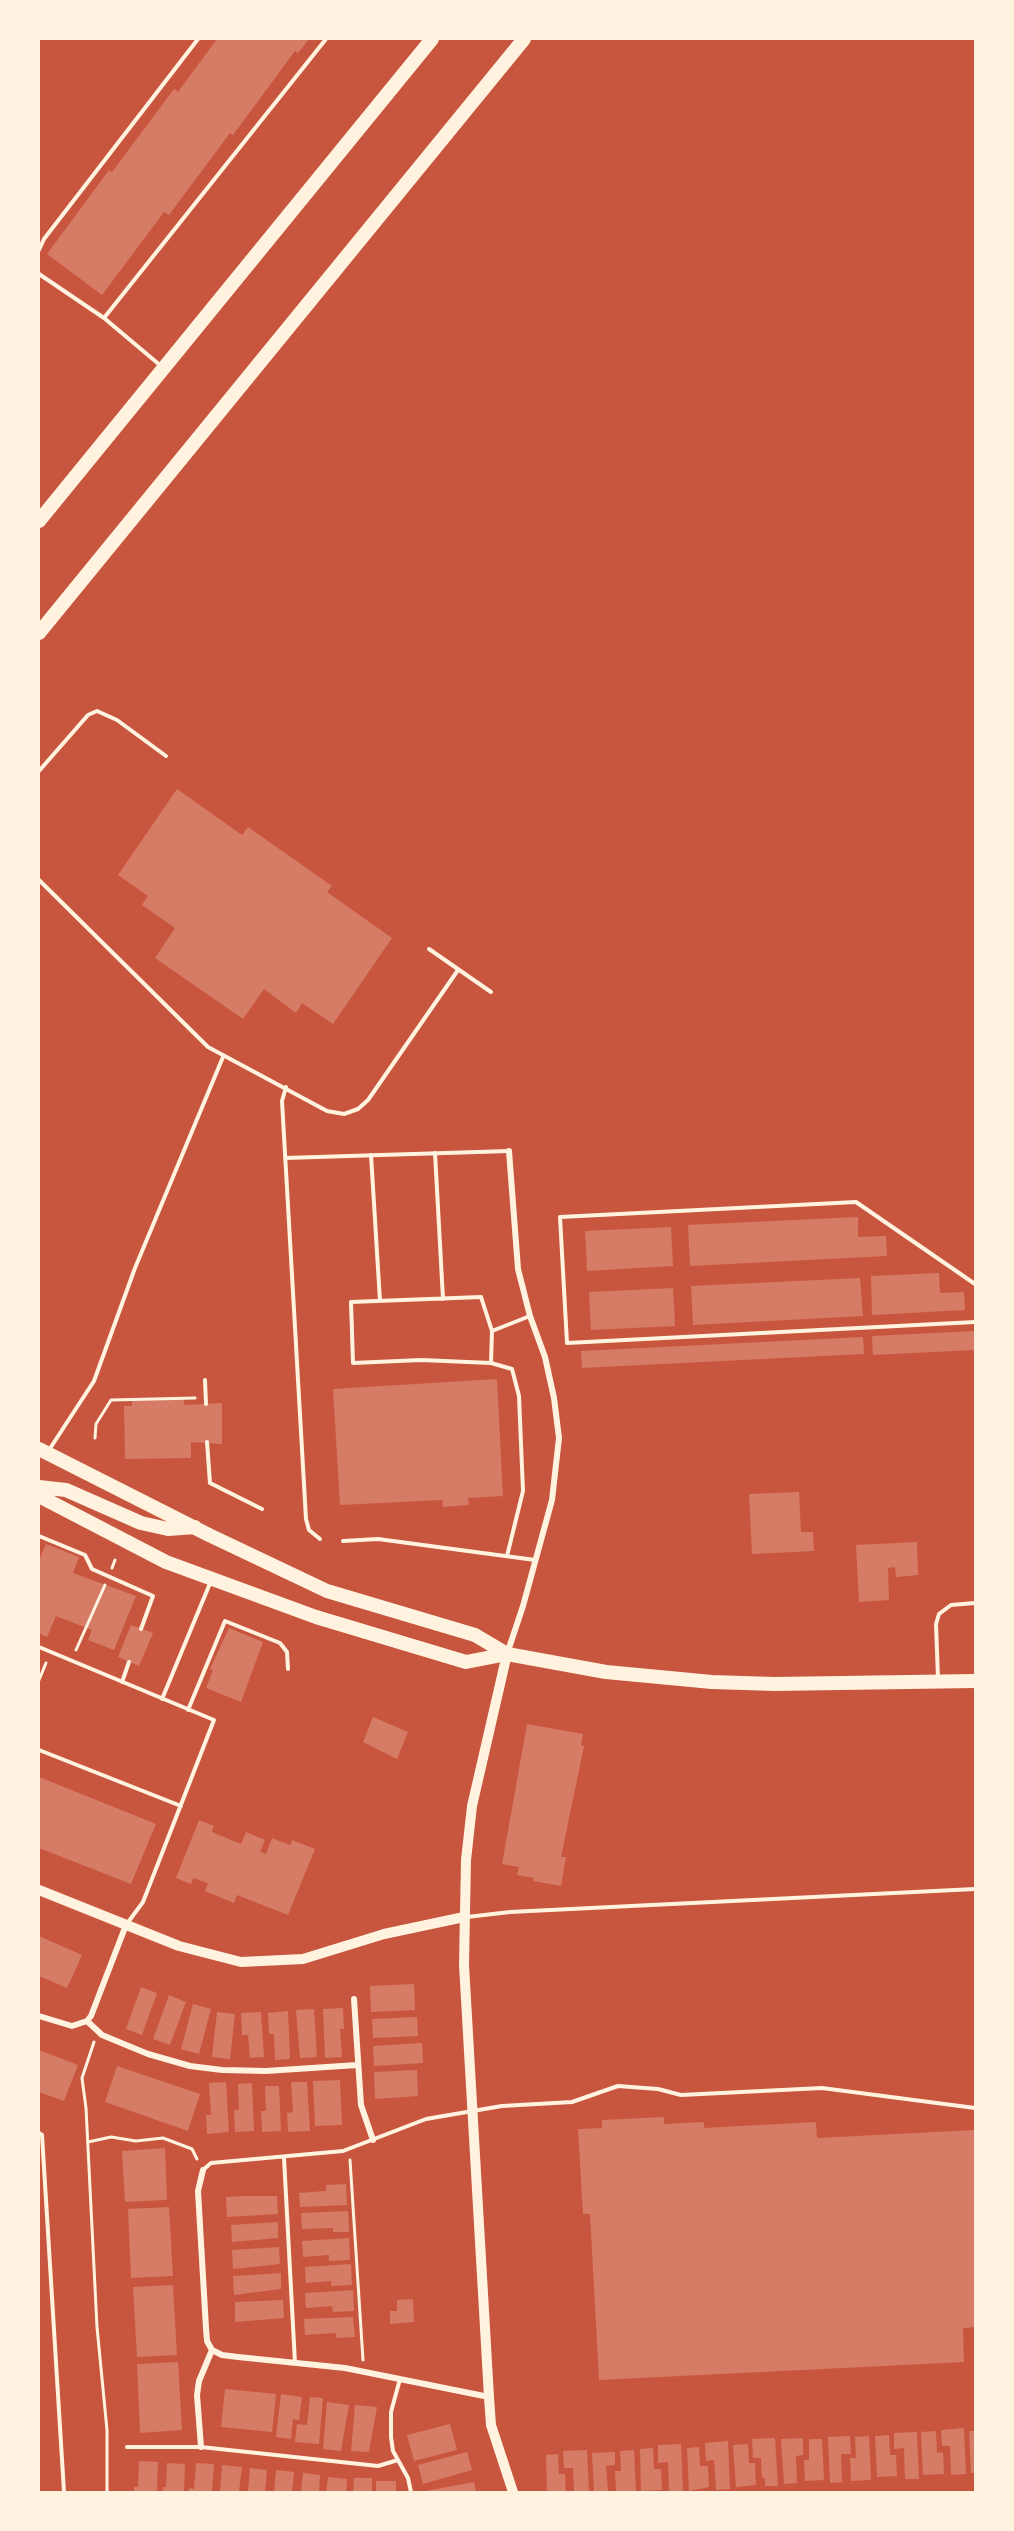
<!DOCTYPE html>
<style>
body{margin:0}
#map{position:relative;width:1014px;height:2531px;overflow:hidden;background:#c8553d;font-family:"Noto Sans",sans-serif}
canvas{display:block}
.frame{position:absolute;inset:0;border:40px solid #fff3e0;pointer-events:none}
</style>
<div id="map">
<canvas width="1014" height="2531"></canvas>
<div class="frame"></div>
</div>
<script>
const ctx = document.querySelector('canvas').getContext('2d');
ctx.lineJoin = 'round';
function paint(path, color) { ctx.fillStyle = color; ctx.fill(path, 'evenodd'); }
const toPath = rows => new Path2D(rows.map(r => 'M' + r).join(''));
function trace(path, color, width, dash) { ctx.strokeStyle = color; ctx.lineWidth = width; ctx.lineCap = dash ? 'butt' : 'round'; ctx.setLineDash(dash || []); ctx.stroke(path); }
paint(toPath([
 [217,39,309,39,298,53,295,51,233,135,230,133,169,215,164,212,102,295,47,254,109,170,112,172,174,89,178,92],
 [177,789,242,835,248,827,332,886,327,892,392,938,333,1024,302,1003,296,1013,264,989,243,1019,155,958,175,928,142,905,148,896,118,875],
 [858,1217,858,1237,886,1236,887,1256,690,1266,688,1225],
 [671,1227,673,1266,587,1271,585,1231],
 [939,1273,940,1293,964,1292,965,1310,872,1315,871,1276],
 [860,1278,863,1316,693,1325,691,1286],
 [673,1288,675,1326,591,1330,589,1292],
 [975,1331,975,1350,873,1355,872,1336],
 [863,1337,864,1354,582,1368,581,1351],
 [497,1379,503,1496,468,1498,469,1505,443,1507,442,1500,340,1505,333,1389],
 [184,1399,184,1405,222,1403,222,1444,191,1442,191,1458,125,1459,124,1406,132,1406,132,1400],
 [799,1492,801,1532,813,1532,814,1551,752,1554,749,1494],
 [917,1542,918,1575,896,1577,895,1567,888,1568,889,1600,859,1602,856,1545],
 [46,1544,79,1557,73,1573,136,1596,114,1650,88,1640,92,1630,56,1616,47,1637,39,1633,39,1560],
 [131,1625,153,1633,139,1666,118,1657],
 [229,1628,263,1642,241,1702,206,1688,213,1670,210,1669],
 [373,1717,408,1732,397,1759,363,1742],
 [527,1724,583,1734,581,1745,584,1746,561,1857,566,1857,561,1886,533,1881,534,1878,517,1875,519,1867,502,1864],
 [39,1777,156,1824,131,1884,39,1848],
 [199,1820,214,1826,212,1832,241,1844,246,1832,265,1840,260,1852,266,1854,272,1838,290,1845,292,1840,315,1849,288,1915,237,1895,234,1903,205,1891,208,1883,193,1878,191,1884,176,1878],
 [39,1936,82,1955,67,1988,39,1976],
 [414,1984,415,2010,371,2012,370,1986],
 [141,1987,157,1993,142,2035,126,2029],
 [169,1995,186,2002,170,2045,153,2039],
 [193,2004,211,2009,199,2054,181,2049],
 [343,2008,344,2029,340,2029,342,2057,325,2058,323,2009],
 [314,2009,317,2057,300,2058,296,2010],
 [288,2011,290,2059,275,2060,274,2034,269,2034,268,2013],
 [217,2012,235,2014,230,2059,212,2057],
 [261,2012,264,2057,250,2058,248,2035,242,2035,241,2013],
 [417,2017,418,2036,373,2038,372,2019],
 [422,2043,423,2063,374,2066,373,2046],
 [39,2050,78,2065,64,2101,39,2092],
 [117,2066,200,2094,188,2131,105,2102],
 [417,2070,418,2096,375,2099,374,2072],
 [340,2080,342,2125,315,2126,313,2081],
 [226,2082,229,2132,207,2134,206,2115,211,2115,209,2083],
 [291,2082,307,2082,310,2131,288,2132,287,2113,293,2112],
 [252,2083,254,2131,235,2132,234,2110,239,2110,238,2084],
 [265,2086,279,2086,281,2131,262,2132,261,2111,266,2111],
 [664,2117,664,2124,704,2122,704,2128,816,2122,817,2138,975,2130,975,2327,963,2328,964,2362,599,2380,590,2214,583,2214,578,2129,602,2128,602,2120],
 [165,2148,167,2200,125,2202,122,2151],
 [346,2184,347,2205,300,2207,299,2193,326,2191,326,2185],
 [243,2196,277,2196,278,2214,227,2217,226,2197],
 [169,2207,173,2276,131,2278,128,2209],
 [348,2211,349,2232,333,2232,333,2228,302,2229,301,2213],
 [278,2222,278,2238,232,2242,231,2225],
 [349,2238,350,2260,329,2261,329,2255,303,2257,302,2241],
 [279,2247,280,2264,233,2269,232,2250],
 [351,2264,352,2285,331,2286,331,2281,306,2283,305,2267],
 [281,2273,281,2289,234,2295,233,2276],
 [173,2285,177,2355,137,2357,133,2287],
 [353,2290,354,2311,333,2312,332,2306,306,2308,305,2293],
 [413,2299,414,2322,390,2324,390,2311,397,2311,397,2300],
 [283,2300,284,2318,235,2322,235,2302],
 [353,2317,355,2337,336,2338,336,2333,305,2335,304,2319],
 [178,2362,182,2430,140,2433,137,2364],
 [225,2389,276,2394,272,2432,221,2427],
 [281,2394,302,2397,299,2420,293,2419,291,2439,276,2437],
 [310,2397,323,2398,319,2444,295,2442,297,2424,307,2425],
 [327,2402,349,2405,341,2451,323,2449],
 [355,2405,377,2407,369,2452,351,2451],
 [450,2424,457,2450,414,2461,407,2435],
 [964,2428,966,2474,951,2475,950,2446,942,2446,941,2430],
 [936,2431,937,2453,943,2452,944,2474,923,2475,921,2432],
 [969,2431,975,2431,975,2473,971,2473],
 [917,2432,919,2479,905,2479,904,2448,894,2449,894,2433],
 [889,2435,890,2455,896,2455,897,2476,877,2477,875,2436],
 [850,2436,851,2454,841,2454,842,2482,830,2483,828,2437],
 [869,2436,871,2480,851,2481,850,2458,856,2458,855,2437],
 [775,2438,778,2486,765,2486,765,2478,762,2478,761,2458,753,2458,752,2439],
 [803,2438,803,2455,796,2456,797,2483,784,2484,781,2439],
 [809,2439,822,2439,824,2480,805,2481,804,2460,809,2460],
 [728,2441,730,2489,716,2490,714,2460,706,2461,705,2443],
 [681,2444,683,2491,669,2492,668,2462,658,2463,658,2445],
 [748,2444,749,2463,755,2463,756,2485,736,2487,733,2445],
 [699,2447,700,2466,708,2466,709,2487,689,2491,687,2448],
 [653,2448,654,2469,661,2469,662,2490,641,2491,640,2449],
 [587,2450,589,2492,574,2492,573,2468,564,2468,563,2451],
 [634,2450,636,2492,616,2492,615,2471,621,2471,620,2451],
 [467,2452,472,2470,423,2484,418,2465],
 [615,2452,615,2465,606,2466,608,2492,594,2492,592,2453],
 [558,2454,559,2474,565,2474,566,2492,547,2492,546,2455],
 [139,2461,158,2462,157,2492,134,2492,134,2487,138,2487],
 [167,2463,185,2464,184,2492,163,2492,163,2487,166,2487],
 [196,2463,214,2464,212,2492,189,2492,189,2488,194,2489],
 [222,2465,242,2467,239,2492,220,2492],
 [250,2468,267,2470,265,2492,248,2492],
 [276,2470,294,2472,292,2492,274,2492],
 [303,2473,320,2475,319,2492,301,2492],
 [328,2477,347,2479,346,2492,326,2492],
 [354,2478,372,2478,372,2492,353,2492],
 [376,2481,396,2481,396,2492,376,2492],
 [474,2482,476,2492,425,2492,425,2491]
]), '#d67c66');
trace(toPath([
 [95,1438,96,1424,111,1400,195,1398],
 [112,1568,115,1560],
 [76,1650,105,1585],
 [39,1680,46,1663],
 [94,2042,82,2078,86,2108,97,2327,107,2430,107,2492],
 [88,2142,111,2137,136,2141,163,2138,192,2149,197,2159],
 [350,2160,363,2360]
]), '#fff3e0', 3);
trace(toPath([
 [39,250,44,239,198,39],
 [39,274,104,318],
 [161,366,104,318,326,39],
 [39,771,88,715,97,711,117,720,166,756],
 [39,880,208,1047,327,1111,344,1114,358,1109,368,1100,458,970],
 [429,949,491,992],
 [286,1087,282,1101,306,1519,309,1530,320,1539],
 [435,1153,443,1299],
 [371,1155,380,1301],
 [285,1158,509,1151],
 [975,1284,856,1202,560,1217,567,1343,975,1322],
 [492,1331,491,1363,421,1360,353,1363,351,1302,481,1297,492,1331,530,1316],
 [491,1363,512,1369,519,1396,523,1491,507,1556],
 [205,1380,206,1404],
 [207,1442,210,1483,262,1509],
 [49,1450,94,1381,135,1268,223,1057],
 [39,1536,85,1555,92,1569,153,1596,141,1629],
 [343,1541,378,1539,535,1560],
 [39,1647,214,1720,143,1902,126,1925],
 [938,1678,936,1624,939,1614,951,1605,975,1603],
 [122,1682,129,1662],
 [162,1699,211,1581],
 [188,1710,225,1621,280,1643,287,1652,288,1669],
 [39,1750,181,1806],
 [467,1917,510,1912,975,1889],
 [39,2133,42,2135,64,2492],
 [284,2158,295,2363],
 [203,2170,211,2163,343,2151,426,2119,502,2106,572,2102,618,2086,658,2089,681,2095,822,2088,975,2108],
 [400,2379,391,2412,391,2437,393,2451,408,2478,411,2492],
 [127,2447,201,2447,378,2466,398,2460]
]), '#fff3e0', 4);
trace(toPath([
 [507,1654,523,1606,552,1500,559,1438,554,1398,545,1357,530,1316,518,1269,509,1151],
 [354,1999,361,2105,373,2140],
 [39,2016,72,2026,87,2021,91,2016,126,1925],
 [87,2021,102,2035,148,2054,190,2066,222,2070,266,2071,357,2065],
 [203,2170,198,2191,206,2328,207,2341,212,2350],
 [212,2350,222,2355,238,2357,345,2368,489,2397],
 [201,2447,197,2395,199,2381,212,2350]
]), '#fff3e0', 6);
trace(toPath([
 [507,1654,472,1806,466,1860,464,1965,489,2397,491,2425,513,2492],
 [39,1890,179,1946,241,1962,303,1959,384,1934,464,1917]
]), '#fff3e0', 10);
trace(toPath([
 [39,521,432,39],
 [39,633,524,39],
 [39,1449,209,1535,327,1591,475,1635,507,1654,606,1672,712,1682,774,1684,975,1681],
 [39,1487,66,1490,141,1523,168,1529,195,1527],
 [39,1496,166,1562,316,1617,466,1662,507,1654]
]), '#fff3e0', 14);
</script>
